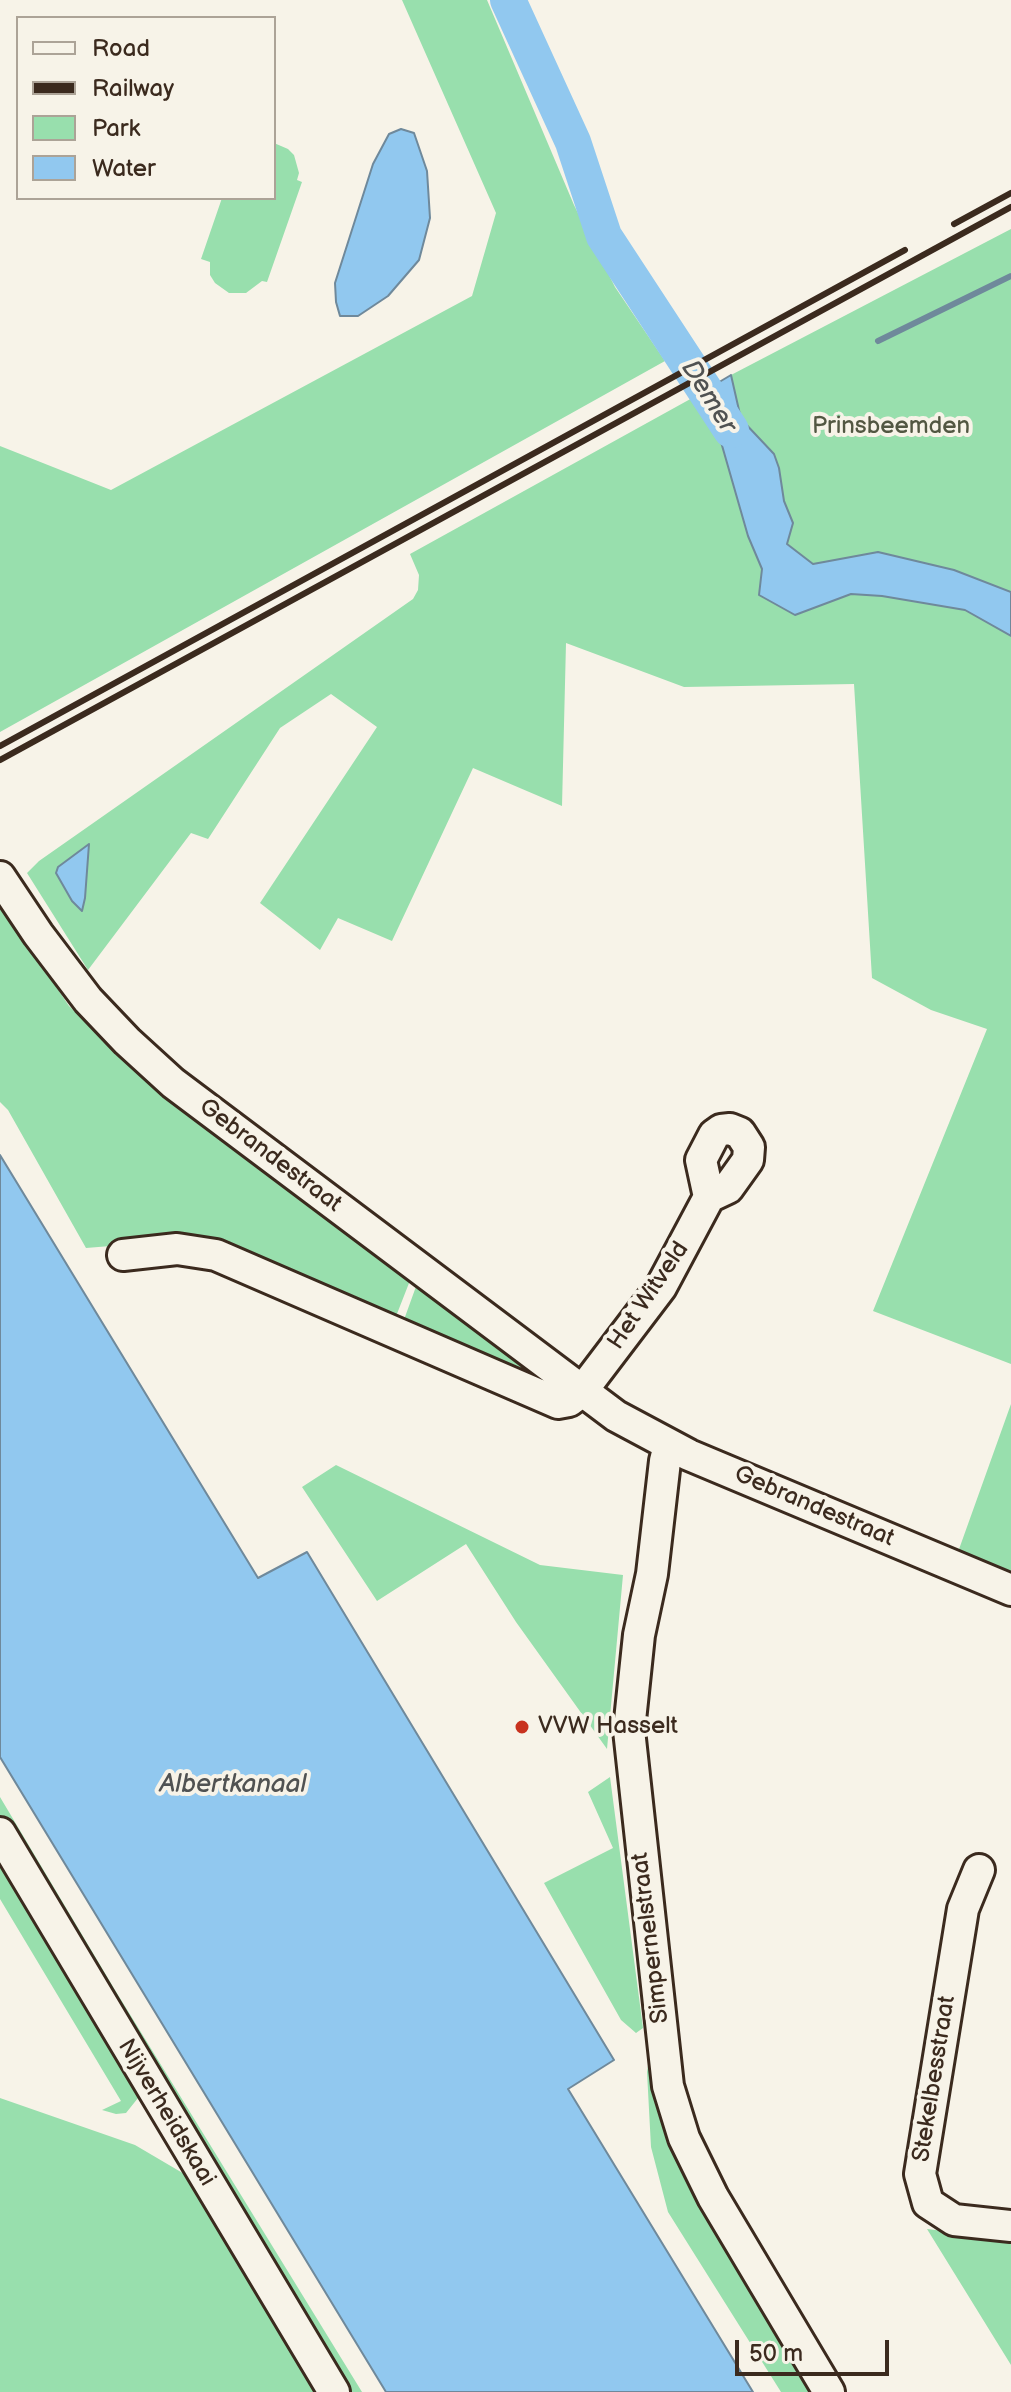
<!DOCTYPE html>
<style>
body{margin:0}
#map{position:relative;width:1011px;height:2392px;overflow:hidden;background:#f7f3e8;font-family:"Balsamiq Sans",sans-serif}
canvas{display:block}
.legend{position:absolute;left:16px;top:16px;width:260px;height:184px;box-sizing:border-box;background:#f7f3e8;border:2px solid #aca397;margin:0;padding:10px 14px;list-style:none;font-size:24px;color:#3b2a1e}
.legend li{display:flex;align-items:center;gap:16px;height:40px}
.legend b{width:40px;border:2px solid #aca397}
.scale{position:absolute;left:735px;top:2340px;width:154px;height:36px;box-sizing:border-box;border:4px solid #3b2a1e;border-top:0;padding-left:10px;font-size:24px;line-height:28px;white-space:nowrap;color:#3b2a1e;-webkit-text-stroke:6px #f7f3e8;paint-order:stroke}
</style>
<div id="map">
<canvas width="1011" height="2392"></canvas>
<ul class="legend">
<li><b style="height:10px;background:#f7f3e8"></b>Road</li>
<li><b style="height:10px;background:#3b2a1e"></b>Railway</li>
<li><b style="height:22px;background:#98dfad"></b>Park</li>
<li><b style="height:22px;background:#91c8ef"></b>Water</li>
</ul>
<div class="scale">50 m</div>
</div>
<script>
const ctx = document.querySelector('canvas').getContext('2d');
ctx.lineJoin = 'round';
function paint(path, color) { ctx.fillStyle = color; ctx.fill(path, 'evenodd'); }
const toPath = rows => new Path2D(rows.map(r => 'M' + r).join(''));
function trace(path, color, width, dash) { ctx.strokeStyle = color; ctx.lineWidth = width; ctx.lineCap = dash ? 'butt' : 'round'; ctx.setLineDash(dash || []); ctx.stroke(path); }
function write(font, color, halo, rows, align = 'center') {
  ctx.font = font + ' "Balsamiq Sans",sans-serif'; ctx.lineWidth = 8; ctx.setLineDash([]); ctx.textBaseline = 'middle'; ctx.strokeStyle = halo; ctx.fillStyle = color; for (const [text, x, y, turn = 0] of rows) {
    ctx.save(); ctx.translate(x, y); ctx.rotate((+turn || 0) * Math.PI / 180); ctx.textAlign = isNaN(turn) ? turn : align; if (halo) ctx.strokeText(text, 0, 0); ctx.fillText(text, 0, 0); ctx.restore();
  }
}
paint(toPath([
 [402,0,487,0,574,205,615,287,665,361,0,732,0,446,111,490,472,296,496,213],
 [274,143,288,149,294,155,299,173,297,180,302,182,267,282,262,281,246,293,229,293,215,283,210,275,210,262,201,259,222,198,274,198],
 [1011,229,1011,592,954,570,878,552,813,564,786,544,793,523,784,501,779,468,773,454,741,419,731,375],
 [694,397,719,435,748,536,762,569,795,615,851,594,882,596,965,610,1011,636,1011,1364,873,1311,987,1029,931,1010,872,978,854,684,684,687,566,643,562,806,473,768,392,941,338,918,320,950,260,903,377,727,331,694,280,728,208,839,191,833,88,970,27,873,39,861,413,599,418,590,419,575,410,554],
 [0,903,69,1006,138,1072,411,1278,393,1324,172,1241,86,1248,8,1110,0,1102],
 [418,1281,560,1387,401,1328],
 [1011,1404,1011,1572,958,1552],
 [336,1465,540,1565,623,1575,607,1749,516,1622,466,1544,377,1601,302,1487],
 [610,1777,643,2028,636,2033,621,2020,544,1883,613,1848,588,1792],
 [0,1797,115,1990,362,2392,351,2392,224,2187,0,1817],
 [0,1866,133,2085,138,2098,126,2113,116,2114,102,2110,121,2101,0,1899],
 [649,2059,653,2060,663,2121,674,2152,717,2231,818,2392,781,2392,668,2212,651,2147,647,2072],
 [0,2098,135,2145,186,2175,315,2392,0,2392],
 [927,2229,1011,2239,1011,2365]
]), '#98dfad');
const water = toPath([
 [401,129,414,133,427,171,430,218,419,260,388,296,358,316,340,316,336,302,335,283,373,164,389,134,401,129],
 [731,375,741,419,774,454,779,468,784,501,793,523,787,544,813,564,878,552,954,570,1011,592,1011,636,965,610,882,596,851,594,795,615,759,595,762,569,748,536,719,435,694,397,731,375],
 [89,844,85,898,82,911,72,901,56,873,58,867,89,844],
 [0,1155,258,1578,307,1552,614,2060,568,2089,753,2392,386,2392,0,1757,0,1155]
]);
paint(water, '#91c8ef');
trace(water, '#6f899b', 2);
trace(toPath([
 [878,341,1011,276]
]), '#6f899b', 6);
trace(toPath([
 [508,0,573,142,604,236,731,430]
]), '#91c8ef', 36);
const minor = toPath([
 [0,877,38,934,88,1000,127,1041,173,1083,616,1416,689,1455,1011,1590],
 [123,1255,177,1249,216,1255,558,1403,569,1401,582,1391,661,1287,709,1197,701,1160,714,1135,721,1130,730,1129,740,1133,749,1147,748,1160,728,1188,709,1197],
 [669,1445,665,1461,652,1574,639,1635,629,1730,668,2086,684,2138,713,2197,829,2392],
 [0,1833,334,2392],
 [979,1870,963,1909,920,2174,928,2203,954,2220,1011,2226]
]);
trace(minor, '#3b2a1e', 36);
trace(minor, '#f7f3e8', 30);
trace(toPath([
 [954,224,1011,193],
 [0,746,905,250],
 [0,760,1011,207]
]), '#3b2a1e', 6);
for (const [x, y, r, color] of [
 [522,1727,8,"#c8321e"]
]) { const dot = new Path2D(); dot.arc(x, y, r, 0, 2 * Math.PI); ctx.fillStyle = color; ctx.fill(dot); trace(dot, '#f7f3e8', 3); }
write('24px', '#525742', '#f7f3e8', [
 ["Prinsbeemden",891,427]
]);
write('24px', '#3b2a1e', '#f7f3e8', [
 ["Gebrandestraat",270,1156,37],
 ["Het Witveld",649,1296,-56],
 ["Gebrandestraat",814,1507,23],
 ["Simpernelstraat",651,1938,-97],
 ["Stekelbesstraat",935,2079,-81],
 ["Nijverheidskaai",166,2113,59]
]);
write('24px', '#3b2a1e', '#f7f3e8', [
 ["VVW Hasselt",538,1727]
], 'left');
write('italic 26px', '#505252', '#f7f3e8', [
 ["Demer",708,397,58],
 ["Albertkanaal",233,1785]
]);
</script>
